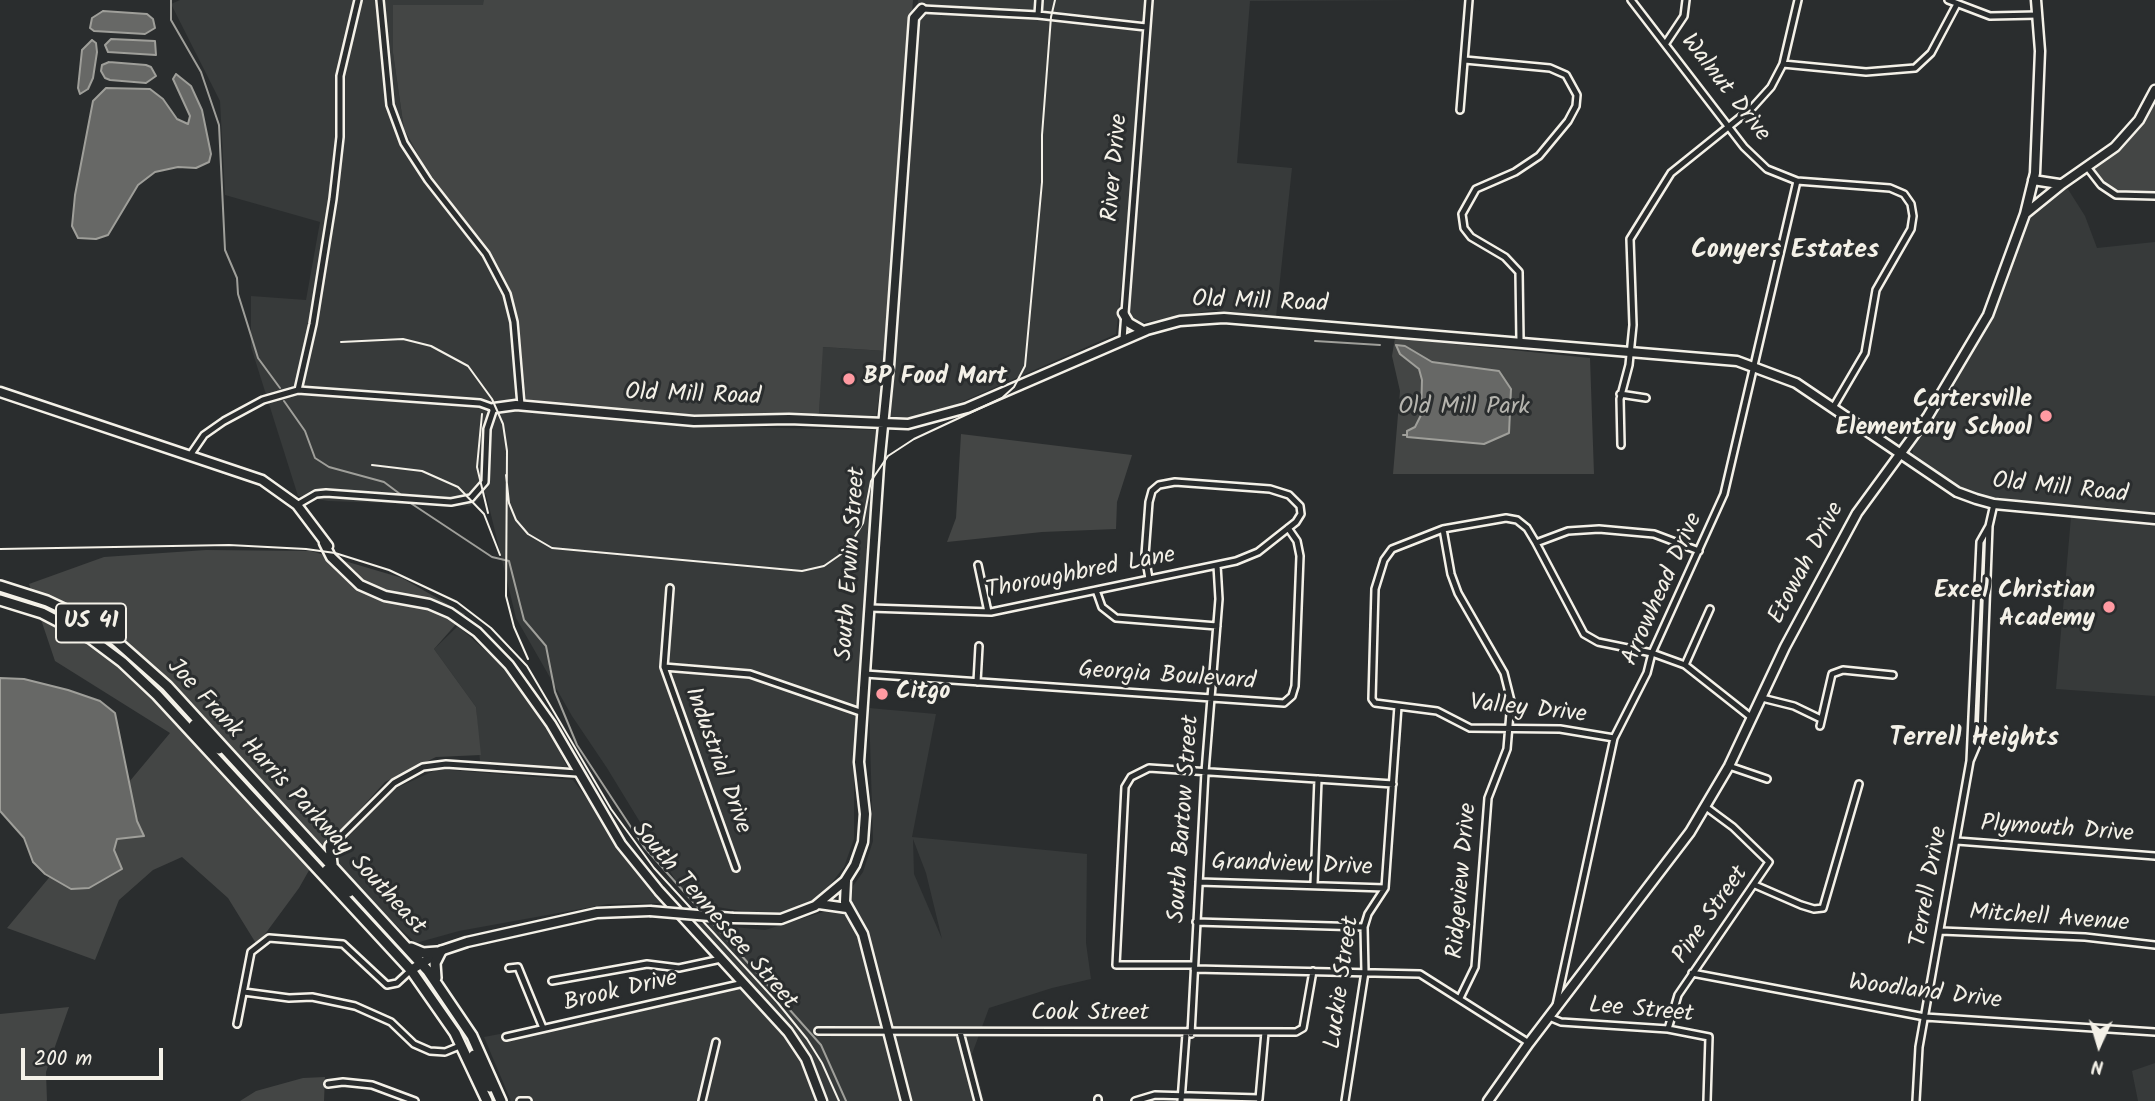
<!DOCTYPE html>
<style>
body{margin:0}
#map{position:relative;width:2155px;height:1101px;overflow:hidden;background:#2a2d2e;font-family:Kalam,sans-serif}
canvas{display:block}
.north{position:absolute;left:2064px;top:1010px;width:70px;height:70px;-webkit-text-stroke:5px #2a2d2e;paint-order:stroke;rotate:184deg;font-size:19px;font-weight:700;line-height:28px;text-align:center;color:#f4f1e8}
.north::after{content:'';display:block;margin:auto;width:24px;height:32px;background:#f4f1e8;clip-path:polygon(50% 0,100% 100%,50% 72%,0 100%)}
.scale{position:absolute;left:21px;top:1048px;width:142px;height:32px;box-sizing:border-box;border:4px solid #f4f1e8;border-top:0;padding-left:9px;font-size:21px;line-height:24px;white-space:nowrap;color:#f4f1e8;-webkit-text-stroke:5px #2a2d2e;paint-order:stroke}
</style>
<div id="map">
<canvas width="2155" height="1101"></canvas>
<div class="north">N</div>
<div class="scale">200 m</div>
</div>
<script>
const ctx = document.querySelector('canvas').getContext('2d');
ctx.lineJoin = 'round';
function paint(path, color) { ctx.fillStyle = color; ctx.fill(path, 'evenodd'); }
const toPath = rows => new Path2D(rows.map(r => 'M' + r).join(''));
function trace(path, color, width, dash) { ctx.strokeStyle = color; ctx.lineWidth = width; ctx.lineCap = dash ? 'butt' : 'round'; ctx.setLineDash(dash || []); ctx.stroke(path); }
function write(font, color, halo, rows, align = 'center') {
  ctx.font = font + ' Kalam,sans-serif'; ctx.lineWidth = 6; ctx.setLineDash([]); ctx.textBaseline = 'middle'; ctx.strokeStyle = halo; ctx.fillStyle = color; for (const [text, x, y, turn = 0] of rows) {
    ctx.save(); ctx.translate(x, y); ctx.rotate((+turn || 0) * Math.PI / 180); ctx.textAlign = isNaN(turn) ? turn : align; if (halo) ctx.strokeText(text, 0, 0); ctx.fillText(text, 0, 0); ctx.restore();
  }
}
paint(toPath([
 [180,0,484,0,484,5,393,5,393,53,404,130,421,160,498,269,518,321,526,399,486,409,736,427,876,430,854,744,854,839,844,867,826,890,810,902,784,918,705,905,679,886,607,768,572,716,516,618,486,494,470,506,328,501,298,496,251,347,251,296,306,300,320,222,225,195,220,101,171,4],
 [918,0,1424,0,1250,1,1237,163,1292,168,1276,317,1214,310,1140,323,1129,317,1131,199,1116,334,932,415,894,420,889,415],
 [2066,186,2085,216,2097,248,2155,242,2155,515,2104,507,1994,501,1961,488,1913,454,1913,444,1945,397,1991,315,2032,212],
 [822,347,886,351,876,416,819,413],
 [2071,517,2155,524,2155,696,2056,689],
 [458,626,510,673,545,722,567,767,480,762,476,707,434,649],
 [869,708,936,714,912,837,1087,854,1086,943,1091,979,1052,988,989,1008,972,1054,984,1101,511,1101,484,1037,752,986,693,923,765,930,833,909,848,893,863,872,873,841],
 [913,839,926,873,942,939,914,874],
 [438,769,573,780,664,903,608,904,459,931,416,943,345,879,333,853,392,790],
 [2155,1063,2155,1101,2138,1101,2132,1071]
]), '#373a3a');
paint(toPath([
 [484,0,913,0,886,351,823,347,819,413,809,416,768,414,713,418,578,408,526,399,518,321,498,270,422,162,404,129,393,53,393,5,483,5],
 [2155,98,2155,193,2132,195,2112,190,2093,170,2126,142],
 [1395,338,1590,358,1594,474,1393,474,1400,391,1392,356],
 [961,434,1132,455,1117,502,1116,529,1042,532,947,542,956,518],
 [206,550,311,551,402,578,465,614,434,649,476,707,481,755,436,757,385,782,335,837,324,844,299,888,257,945,228,898,182,857,153,870,119,900,95,960,7,928,170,733,55,661,29,584,104,557],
 [69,1007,46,1072,47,1101,0,1101,0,1014],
 [325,1077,324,1101,240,1101,256,1091,303,1078]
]), '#444645');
const water = toPath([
 [103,11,147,14,153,19,155,28,145,34,94,31,90,28,92,18,103,11],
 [111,39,155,41,156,55,108,52,105,45,111,39],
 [92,40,96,43,97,52,93,78,88,89,80,94,78,88,82,50,92,40],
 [109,62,146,65,151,67,156,76,146,83,110,80,105,78,101,71,102,65,109,62],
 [176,74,191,86,202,110,211,154,209,162,196,168,178,167,155,172,138,185,108,235,96,239,78,238,72,226,75,195,93,101,106,88,150,89,163,99,177,119,188,124,190,116,173,79,176,74],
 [1396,345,1405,346,1432,362,1499,371,1511,389,1509,433,1484,444,1407,437,1407,431,1415,427,1421,415,1422,380,1419,369,1400,354,1396,345],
 [0,678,24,679,68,690,100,701,115,713,137,821,144,836,117,839,114,850,122,869,89,888,71,889,45,874,33,862,24,838,0,811,0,678]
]);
paint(water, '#676866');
trace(water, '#9f9f9a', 2);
trace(toPath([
 [171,0,171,20,201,72,219,125,225,250,237,278,238,294,258,358,280,388],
 [1315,341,1380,345],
 [284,401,305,431,315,458,329,467,384,482,400,494],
 [1403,435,1407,435],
 [409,502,492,557,509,561,524,620,546,646,555,692,577,745,644,847,703,913],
 [709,919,821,1045,846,1101]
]), '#9f9f9a', 2);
const street = toPath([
 [380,0,390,105,404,143,428,180,486,254,507,294,514,322,521,405],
 [1631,0,1744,147,1767,169,1797,181,1890,188,1904,194,1911,204,1913,216,1911,229,1876,290,1865,353,1834,406],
 [1948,0,1990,16,2038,15],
 [922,9,1038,15,1146,27],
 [1038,15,1039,0],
 [1666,43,1684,16,1686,0],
 [1465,60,1550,68,1566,75,1577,95,1576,106,1568,121,1539,156,1515,172,1476,189,1462,214,1464,228,1471,237,1505,257,1519,272,1520,341],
 [1783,64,1866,72,1915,68,1931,53,1957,4],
 [1460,110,1469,0],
 [2087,167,2101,185,2116,195,2155,196],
 [1123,339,1149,0],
 [298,390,313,324,333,199,340,137,340,76,358,0],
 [1620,394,1646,398],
 [1621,445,1620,399,1629,365,1633,325,1630,239,1671,173,1753,107,1771,87,1783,64,1798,0],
 [191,454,204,435,224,421,263,400,298,390,480,403,494,408,487,429,485,482,471,498,451,502,326,493,316,494,297,505],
 [1443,529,1451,574,1458,593,1504,673,1511,701,1507,749,1488,798,1475,967,1460,998],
 [1536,543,1568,531,1599,529,1654,534,1699,551],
 [978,565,988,612],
 [670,588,664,667,736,868],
 [1096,590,1102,607,1116,618,1217,626],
 [870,608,991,612,1236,561,1258,552,1296,522,1301,514,1300,506,1289,495,1270,489,1175,482,1159,485,1152,491,1149,502,1145,555,1149,579],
 [1685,665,1710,609],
 [664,667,750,674,863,713],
 [865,674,1284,703,1292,696,1295,686,1300,556,1297,541,1288,528],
 [977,682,979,646],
 [1762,698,1794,706,1821,719],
 [1820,726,1832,674,1843,670,1893,675],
 [1614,738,1560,729,1470,728,1437,711,1375,703,1372,699,1375,589,1384,560,1392,549,1443,529,1506,518,1517,520,1527,528,1536,543,1584,634,1598,642,1652,653,1685,665,1752,718],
 [1970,761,1981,735,1989,526,1994,504],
 [1729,766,1767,779],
 [1957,841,2155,856],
 [329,848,394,783,423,767,446,764,577,773],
 [1199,882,1385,888],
 [1314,884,1318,779],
 [1755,885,1801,905,1814,909,1823,908,1859,784],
 [1196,922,1364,927],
 [1941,931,2085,937,2155,945],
 [1194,965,1116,965,1125,787,1131,777,1149,768,1393,784],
 [509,968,518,967,543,1028],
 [1194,969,1420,974,1529,1043],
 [1692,973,1925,1017,2155,1032],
 [552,981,647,964,679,968,721,959],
 [244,992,289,998,312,997,355,1006,391,1022,414,1044,430,1051,445,1052,462,1045],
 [1555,1010,1614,738,1647,673,1652,653,1724,494,1797,181],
 [1549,1017,1561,1022,1668,1029,1709,1037,1707,1101],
 [237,1024,251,952,269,938,343,944,387,985,397,983,411,970],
 [1668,1029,1678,995,1769,862,1733,827,1706,807],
 [818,1031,1296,1032,1303,1028,1313,971],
 [960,1032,978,1101],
 [1191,1034,1205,772,1219,599,1217,565],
 [506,1037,744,983],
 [328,1084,343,1082,372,1085,415,1101],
 [1098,1099,1098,1101],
 [1259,1099,1265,1032],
 [520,1101,528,1101],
 [702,1101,716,1042],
 [1135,1101,1155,1095,1259,1098],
 [1181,1101,1186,1034],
 [1345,1101,1365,972,1364,927,1368,914,1385,888,1398,706],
 [1916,1101,1919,1047,1970,761,1980,542,1989,526]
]);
const secondary = toPath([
 [2033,180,2059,184],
 [2025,214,2062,184,2115,147,2139,120,2155,90],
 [1123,313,1129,323,1143,331],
 [0,392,262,480,297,505,328,546],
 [494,408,516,405,694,421,789,419,908,424,967,408,1147,330,1180,321,1224,318,1737,361,1796,383,1957,492,1976,499,1994,504,2155,519],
 [324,543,331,557,360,585,385,596,429,604,450,613,477,632,509,665,551,724,621,844,659,891,788,1032,806,1059,822,1101],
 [846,881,845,902,863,934,906,1101],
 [819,904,847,908],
 [733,918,781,919,815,906,845,881,855,865,863,842,865,814,859,762,879,466,889,366,914,18,922,9],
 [411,970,443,950,467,942,597,913,650,911],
 [1488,1101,1529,1043,1690,832,1729,766,1785,647,1857,513,1928,416,1988,315,2025,214,2035,173,2040,51,2036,0]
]);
const primary = toPath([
 [0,586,47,601,81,617,115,640,167,686,428,971,472,1036,501,1101],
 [0,600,42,613,90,638,122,662,157,695,411,970,455,1033,487,1101],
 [194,725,219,749],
 [330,846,332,864],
 [327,870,349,892],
 [411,948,423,953,437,952],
 [436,978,435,963,441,951],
 [474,1055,490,1087]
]);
trace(street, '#f4f1e8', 10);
trace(secondary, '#f4f1e8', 13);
trace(primary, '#f4f1e8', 14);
trace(street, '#2a2d2e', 5);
trace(secondary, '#2a2d2e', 8);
trace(primary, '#2a2d2e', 9);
trace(toPath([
 [341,342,403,339,431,346,468,366,492,399,503,424,507,451,506,596,514,627,528,659],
 [482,414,477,467,488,513],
 [372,465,422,471,458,487,484,514,500,555],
 [506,475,509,503,516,520,528,534,552,548,802,571,824,566,847,550,863,523,871,481,888,456,914,439,1002,398,1014,387,1025,366,1042,182,1042,135,1051,17,1055,0],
 [0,549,229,545,306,549,335,553,389,570,457,602,491,628,527,666,611,809,654,868,777,1002,807,1039,822,1063,839,1101]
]), '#f4f1e8', 2);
const secondaryBridge = toPath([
 [650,911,733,918]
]);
trace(secondaryBridge, '#f4f1e8', 13, []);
trace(secondaryBridge, '#2a2d2e', 8);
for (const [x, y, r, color] of [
 [849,379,7,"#ff9aa2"],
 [2046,416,7,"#ff9aa2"],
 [2109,607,7,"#ff9aa2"],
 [882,694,7,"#ff9aa2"]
]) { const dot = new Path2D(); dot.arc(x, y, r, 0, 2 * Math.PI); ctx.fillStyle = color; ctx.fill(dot); trace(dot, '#2a2d2e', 2.5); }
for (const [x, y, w] of [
 [91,623,70]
]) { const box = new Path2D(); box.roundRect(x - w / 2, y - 19.5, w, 39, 5); ctx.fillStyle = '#2a2d2e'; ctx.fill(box); trace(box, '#f4f1e8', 2); }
write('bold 23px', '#f4f1e8', null, [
 ["US 41",91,623]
]);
write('24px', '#f4f1e8', '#2a2d2e', [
 ["Walnut Drive",1724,89,52],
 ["River Drive",1117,168,-85],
 ["Old Mill Road",1260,304,2],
 ["Old Mill Road",693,397,2],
 ["Old Mill Road",2060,490,6],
 ["South Erwin Street",853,564,-86],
 ["Etowah Drive",1808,564,-62],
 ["Thoroughbred Lane",1081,575,-11],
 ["Arrowhead Drive",1664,590,-66],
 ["Georgia Boulevard",1167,678,4],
 ["Valley Drive",1528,711,6],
 ["Industrial Drive",716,761,70],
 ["Joe Frank Harris Parkway Southeast",295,798,47],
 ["South Bartow Street",1186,819,-86],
 ["Plymouth Drive",2057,831,4],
 ["Grandview Drive",1292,867,2],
 ["Ridgeview Drive",1464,881,-85],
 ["Terrell Drive",1931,887,-80],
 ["Pine Street",1712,916,-55],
 ["South Tennessee Street",713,917,49],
 ["Mitchell Avenue",2049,920,4],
 ["Luckie Street",1344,983,-82],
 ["Brook Drive",621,993,-13],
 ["Woodland Drive",1925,994,7],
 ["Lee Street",1641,1012,5],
 ["Cook Street",1090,1015]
]);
write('bold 24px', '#f4f1e8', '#2a2d2e', [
 ["BP Food Mart",863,379],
 ["Cartersville",2032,402,"right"],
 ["Elementary School",2032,430,"right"],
 ["Excel Christian",2095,593,"right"],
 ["Academy",2095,621,"right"],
 ["Citgo",896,694]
], 'left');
write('24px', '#b6b5af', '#2a2d2e', [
 ["Old Mill Park",1464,409]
]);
write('bold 26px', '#f4f1e8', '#2a2d2e', [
 ["Conyers Estates",1785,253],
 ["Terrell Heights",1974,741]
]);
</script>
